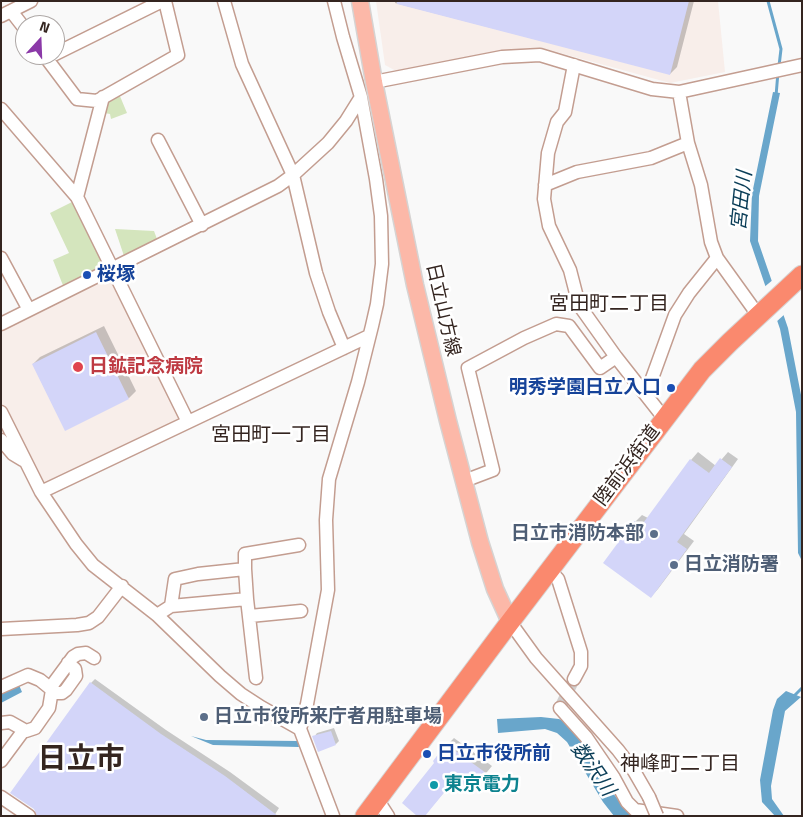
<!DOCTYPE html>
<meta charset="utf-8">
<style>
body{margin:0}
#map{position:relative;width:803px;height:817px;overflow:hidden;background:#f9f9f9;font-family:"Titillium Web",sans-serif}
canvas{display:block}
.frame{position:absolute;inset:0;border:2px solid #342520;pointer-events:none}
.north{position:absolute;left:15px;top:15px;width:50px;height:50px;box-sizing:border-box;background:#fff;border:1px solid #aea8a6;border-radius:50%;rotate:20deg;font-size:14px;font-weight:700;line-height:20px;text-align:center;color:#342520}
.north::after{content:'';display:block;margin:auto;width:18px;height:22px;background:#8b39a8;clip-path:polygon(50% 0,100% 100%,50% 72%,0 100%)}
</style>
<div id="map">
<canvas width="803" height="817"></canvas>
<div class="frame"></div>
<div class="north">N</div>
</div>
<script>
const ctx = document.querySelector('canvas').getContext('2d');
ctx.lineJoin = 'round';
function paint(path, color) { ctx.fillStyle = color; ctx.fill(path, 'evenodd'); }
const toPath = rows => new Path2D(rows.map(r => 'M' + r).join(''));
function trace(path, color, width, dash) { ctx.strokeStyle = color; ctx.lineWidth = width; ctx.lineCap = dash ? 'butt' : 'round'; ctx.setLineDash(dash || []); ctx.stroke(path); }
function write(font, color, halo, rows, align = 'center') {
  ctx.font = font + ' "Titillium Web","Noto Sans JP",sans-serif'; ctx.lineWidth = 5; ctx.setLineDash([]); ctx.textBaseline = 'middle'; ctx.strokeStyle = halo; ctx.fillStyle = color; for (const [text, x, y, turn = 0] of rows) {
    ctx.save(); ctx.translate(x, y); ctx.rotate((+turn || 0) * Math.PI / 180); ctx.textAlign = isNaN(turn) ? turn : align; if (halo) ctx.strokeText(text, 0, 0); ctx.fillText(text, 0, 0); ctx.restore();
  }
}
paint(toPath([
 [376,1,718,1,725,72,670,83,542,48,496,52,398,72,385,65],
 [108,277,182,420,41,486,1,402,1,331]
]), '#f8eeea');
paint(toPath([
 [117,89,127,113,111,119,110,114,99,112],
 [74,201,106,265,64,288,53,260,69,253,50,213],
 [115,229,154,231,157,239,124,256]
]), '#d4e5bd');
paint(toPath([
 [773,92,780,93,759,196,758,241,788,328,802,400,802,561,798,553,796,412,780,329,750,241,752,194],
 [19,685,22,692,1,703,1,693],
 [786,691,801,697,785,711,771,786,772,799,784,816,775,816,762,802,760,780,773,710,777,699],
 [541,717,559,719,568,723,581,738,609,788,620,802,643,816,614,816,603,802,567,742,557,733,545,729,498,733,497,719],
 [191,736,206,740,298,741,299,747,213,745]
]), '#69a6cb');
paint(toPath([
 [774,279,786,313,775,323,763,288]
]), '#f9f9f9');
paint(toPath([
 [395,1,694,1,677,67,670,74,395,3],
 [104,326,136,391,129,398,33,364,40,357],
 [698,452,716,466,728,452,738,459,684,534,694,541,658,589,651,597,605,563,635,522,642,515,648,518,691,460],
 [95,679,166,730,230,772,279,808,274,816,38,816,91,683],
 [334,728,339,741,336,744,314,737,317,733],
 [454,738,492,766,472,790,457,777,424,816,447,745]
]), '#0003');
trace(toPath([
 [768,1,781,49,779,66],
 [776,96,778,72],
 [793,697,802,688]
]), '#69a6cb', 3);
paint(toPath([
 [397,1,689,1,670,75,397,4],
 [96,332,129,399,65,431,32,364],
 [720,458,732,467,677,542,687,549,651,598,603,563,634,521,641,526,690,459,709,473],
 [90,682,161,734,225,776,278,816,37,816,34,809,10,793],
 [331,731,336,745,318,752,312,736],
 [446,744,486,773,472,792,456,778,425,816,417,816,402,803,434,763,433,761]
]), '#d3d5f9');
trace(toPath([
 [560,708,574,679]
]), '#d2cfce', 12, [12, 6]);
const minor = toPath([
 [224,1,242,64,293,175,316,273,329,312,344,348],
 [11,11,25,29],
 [1,16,31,1],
 [55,54,162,1],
 [44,55,77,99,97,101,178,55,165,1],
 [574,65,565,112,557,122,548,153,544,199,549,226,570,270,579,305,616,357,664,418],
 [374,82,502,57,540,55,652,89,679,92,802,65],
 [679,92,688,143,701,185,711,242,717,258,758,315],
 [1,109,77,197,188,422],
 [158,140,202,225],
 [545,185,577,172,651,158,688,143],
 [77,197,103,97],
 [1,258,29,310],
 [1,324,278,186,293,175,328,143,346,121,361,97],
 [646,395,675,315,689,293,717,258],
 [1,412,41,492,76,544,93,565,157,615,220,676,241,694,261,707,300,729,333,816],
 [1,440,13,454,23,460],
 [464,481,493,470,468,368,524,338,556,324,569,326,600,368,616,357],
 [41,492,369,336],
 [245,569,245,554,299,545],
 [550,571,558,579,581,652,581,666,574,679],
 [171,606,175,579,198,574,245,569,247,599],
 [157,615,171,606,247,599,256,678],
 [250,616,301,611],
 [510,622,536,658,618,750,634,771,649,797],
 [1,629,77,625,89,623,98,617,122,586],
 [1,687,28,675,40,680,56,693,62,693,66,690,76,676,75,669,68,663],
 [560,708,586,737,614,778,627,802,635,810,677,816],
 [1,723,10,722,26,731,35,728,49,708,53,684,73,657,78,654,86,653,94,658],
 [300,729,307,704,328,590,326,520,329,479,358,382,372,326,377,304,382,264,381,216,376,179,361,97,343,37,334,1],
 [1,761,24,730],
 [1,797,29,816],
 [377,799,388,816]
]);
const major = toPath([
 [360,1,374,82,415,285,448,421,480,542,495,589,510,622]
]);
const highway = toPath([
 [365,816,510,622,702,370,730,342,802,275]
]);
trace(minor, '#c39d90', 15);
trace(major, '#d6d3d2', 19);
trace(highway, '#d6d3d2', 21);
trace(minor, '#fff', 12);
trace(major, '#fcb8a8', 16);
trace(highway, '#fa896e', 19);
const minorBridge = toPath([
 [649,797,657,816]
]);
trace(minorBridge, '#c39d90', 15, []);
trace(minorBridge, '#fff', 12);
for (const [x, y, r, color] of [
 [87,275,5,"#1a4fb4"],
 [78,367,6,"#e0444e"],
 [671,388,5,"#1a4fb4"],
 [654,534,5,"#5c6f8a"],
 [674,565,5,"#5c6f8a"],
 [204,717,5,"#5c6f8a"],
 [427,754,5,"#1a4fb4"],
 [434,785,5,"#0f9aa8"]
]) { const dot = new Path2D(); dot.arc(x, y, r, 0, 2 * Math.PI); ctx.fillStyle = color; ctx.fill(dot); trace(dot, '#fff', 2); }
write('bold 19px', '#164399', '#fff', [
 ["桜塚",97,275],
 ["明秀学園日立入口",661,388,"right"],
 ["日立市役所前",437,754]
], 'left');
write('19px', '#342520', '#fff', [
 ["日立山方線",442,310,77],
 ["陸前浜街道",628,466,-53]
]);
write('bold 19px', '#be3a42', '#fff', [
 ["日鉱記念病院",89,367]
], 'left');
write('bold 19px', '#4e5e75', '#fff', [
 ["日立市消防本部",644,534,"right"],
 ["日立消防署",684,565],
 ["日立市役所来庁者用駐車場",214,717]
], 'left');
write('bold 19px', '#0d838f', '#fff', [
 ["東京電力",444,785]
], 'left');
write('italic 20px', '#0a3d57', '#fff', [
 ["宮田川",743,201,-84],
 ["数沢川",592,770,55]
]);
write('20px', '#342520', '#fff', [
 ["宮田町二丁目",609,305],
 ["宮田町一丁目",271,436],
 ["神峰町二丁目",680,765]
]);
write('bold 29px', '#342520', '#fff', [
 ["日立市",81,761]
]);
</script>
